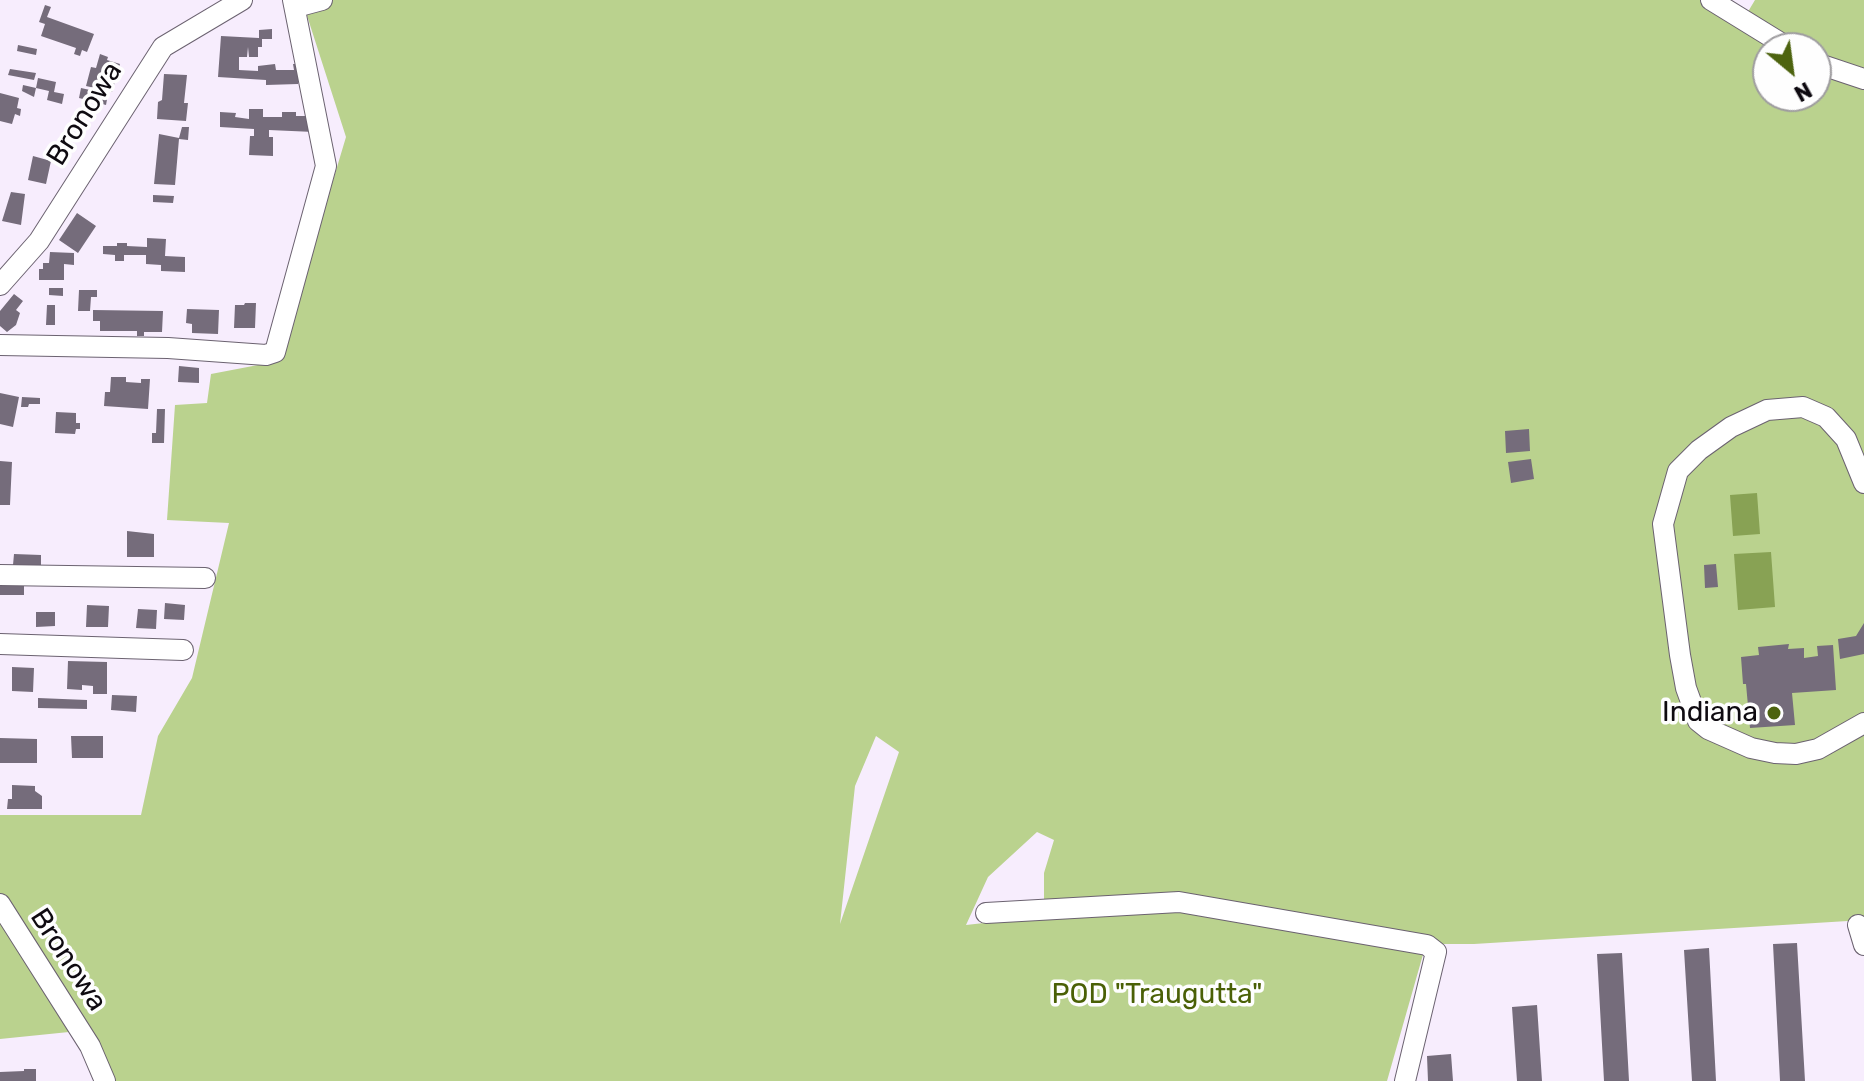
<!DOCTYPE html>
<style>
body{margin:0}
#map{position:relative;width:1864px;height:1081px;overflow:hidden;background:#f7edfd;font-family:Rubik,sans-serif}
canvas{display:block}
.north{position:absolute;left:1752px;top:32px;width:80px;height:80px;box-sizing:border-box;background:#fefefe;border:2px solid #9e9c9f;border-radius:50%;rotate:151deg;font-size:22px;font-weight:700;line-height:32px;text-align:center;color:#0e0a10}
.north::after{content:'';display:block;margin:auto;width:28px;height:36px;background:#4d630f;clip-path:polygon(50% 0,100% 100%,50% 72%,0 100%)}
</style>
<div id="map">
<canvas width="1864" height="1081"></canvas>
<div class="north">N</div>
</div>
<script>
const ctx = document.querySelector('canvas').getContext('2d');
ctx.lineJoin = 'round';
function paint(path, color) { ctx.fillStyle = color; ctx.fill(path, 'evenodd'); }
const toPath = rows => new Path2D(rows.map(r => 'M' + r).join(''));
function trace(path, color, width, dash) { ctx.strokeStyle = color; ctx.lineWidth = width; ctx.lineCap = dash ? 'butt' : 'round'; ctx.setLineDash(dash || []); ctx.stroke(path); }
function write(font, color, halo, rows, align = 'center') {
  ctx.font = font + ' Rubik,sans-serif'; ctx.lineWidth = 7; ctx.setLineDash([]); ctx.textBaseline = 'middle'; ctx.strokeStyle = halo; ctx.fillStyle = color; for (const [text, x, y, turn = 0] of rows) {
    ctx.save(); ctx.translate(x, y); ctx.rotate((+turn || 0) * Math.PI / 180); ctx.textAlign = isNaN(turn) ? turn : align; if (halo) ctx.strokeText(text, 0, 0); ctx.fillText(text, 0, 0); ctx.restore();
  }
}
paint(toPath([
 [302,0,1719,0,1746,15,1755,0,1864,0,1864,920,1474,944,1443,944,1412,934,1424,951,1387,1081,114,1081,50,975,69,1032,0,1039,0,815,141,815,158,736,192,678,229,523,167,520,175,405,207,403,211,374,279,361,346,137],
 [1768,48,1816,48,1816,96,1768,96],
 [876,736,899,752,840,924,855,786],
 [1037,832,1054,840,1044,873,1044,908,1056,915,966,925,988,877]
]), '#bad28e');
paint(toPath([
 [1757,493,1760,534,1733,536,1730,495],
 [1771,552,1775,607,1738,610,1734,554]
]), '#88a254');
paint(toPath([
 [45,5,51,7,47,17,94,34,87,52,82,50,80,56,74,54,76,48,41,36,45,24,39,22],
 [272,29,272,39,262,39,262,47,258,47,258,57,249,57,248,47,247,57,239,57,239,70,258,71,258,66,275,64,276,70,294,70,293,64,303,64,298,84,266,85,266,80,218,77,221,36,259,38,259,30],
 [18,45,37,49,36,55,17,51],
 [100,54,108,57,107,60,120,64,112,92,86,86,91,67,96,68],
 [10,69,36,73,34,80,8,75],
 [164,74,187,75,184,103,188,103,186,121,157,119,158,102,162,100],
 [38,78,56,82,54,92,64,94,62,104,47,100,49,91,36,88],
 [23,85,36,88,34,97,22,91],
 [81,88,108,94,106,105,79,98],
 [0,93,19,98,17,108,21,109,20,116,15,114,12,124,0,121],
 [249,109,263,109,263,117,282,117,282,112,296,112,296,116,313,116,314,132,269,130,269,137,273,137,273,156,249,155,250,136,254,136,254,129,220,127,220,112,236,113,235,117,249,119],
 [182,127,189,127,188,140,179,139,175,185,154,184,159,134,179,138],
 [33,156,51,161,46,184,28,180],
 [11,192,25,194,21,225,2,221],
 [153,195,174,196,173,203,153,202],
 [77,213,96,226,78,253,59,240],
 [147,238,166,239,165,256,185,257,185,272,161,271,161,265,146,264,146,255,124,255,124,261,115,261,115,255,103,254,103,246,117,246,117,243,127,243,127,246,147,247],
 [50,252,74,253,74,265,64,264,64,280,39,280,39,269,43,269,43,263,49,263],
 [49,288,63,288,63,296,49,295],
 [79,290,97,290,97,297,91,297,90,311,78,311],
 [14,294,23,301,16,310,20,313,16,325,7,332,0,326,0,311],
 [245,303,256,303,255,328,234,328,235,305,244,305],
 [47,305,55,305,55,325,46,325],
 [187,309,219,310,218,334,192,333,192,324,186,323],
 [93,310,163,311,162,332,144,332,144,336,137,336,137,331,100,331,100,321,93,321],
 [179,366,199,368,199,383,178,382],
 [111,377,126,377,126,382,141,383,141,379,150,379,148,409,104,406,105,392,110,392],
 [0,393,19,397,13,427,0,424],
 [22,397,40,398,40,404,29,404,28,407,21,407],
 [157,409,165,409,164,443,152,443,152,433,156,433],
 [56,412,76,413,76,423,80,423,80,429,76,429,75,434,55,433],
 [1529,429,1530,451,1506,453,1505,431],
 [1531,459,1534,479,1511,483,1508,462],
 [0,461,12,462,10,505,0,505],
 [127,531,154,534,154,557,127,557],
 [14,554,41,555,41,566,13,565],
 [1716,564,1718,587,1705,588,1704,565],
 [0,582,24,582,24,595,0,595],
 [165,603,185,605,184,620,164,619],
 [87,605,109,606,108,627,86,627],
 [138,609,157,610,156,629,136,628],
 [36,612,55,612,55,626,36,627],
 [1864,623,1864,654,1840,659,1838,639,1856,636],
 [1789,644,1788,649,1804,648,1804,658,1818,656,1817,646,1833,645,1836,690,1792,693,1795,725,1750,728,1746,684,1743,684,1741,657,1759,655,1758,647],
 [68,661,107,662,107,694,93,694,93,686,82,685,82,690,67,689],
 [12,667,34,668,33,692,12,691],
 [112,695,137,696,136,712,111,710],
 [38,698,87,700,87,709,38,708],
 [71,736,103,736,103,758,72,758],
 [0,738,37,739,37,763,0,763],
 [12,785,35,786,35,791,42,796,42,809,7,809,8,799,12,799],
 [1797,943,1805,1081,1780,1081,1773,944],
 [1709,948,1716,1081,1692,1081,1684,950],
 [1622,953,1629,1081,1604,1081,1597,954],
 [1537,1005,1542,1081,1517,1081,1512,1007],
 [1451,1054,1453,1081,1428,1081,1427,1056],
 [24,1069,36,1069,36,1081,0,1081,0,1072,24,1071]
]), '#756c7b');
const minor = toPath([
 [1711,0,1789,48],
 [296,7,322,0],
 [1816,63,1864,79],
 [0,285,39,241,163,47,242,0],
 [0,345,168,348,266,355,275,352,326,166,293,0],
 [1864,483,1846,439,1826,417,1803,407,1767,410,1731,427,1699,450,1678,471,1663,524,1680,655,1686,688,1698,721,1708,729,1751,748,1775,753,1796,754,1818,749,1864,723],
 [0,575,205,578],
 [0,644,183,650],
 [0,904,90,1046,105,1081],
 [986,913,1179,902,1427,945,1436,952,1405,1081],
 [1858,925,1864,945]
]);
trace(minor, '#6b6270', 22);
trace(minor, '#fff', 20);
for (const [x, y, r, color] of [
 [1774,713,8,"#4d630f"]
]) { const dot = new Path2D(); dot.arc(x, y, r, 0, 2 * Math.PI); ctx.fillStyle = color; ctx.fill(dot); trace(dot, '#fefefe', 3); }
write('28px', '#0e0a10', '#fefefe', [
 ["Bronowa",85,114,-58],
 ["Bronowa",68,960,57]
]);
write('28px', '#0e0a10', '#fefefe', [
 ["Indiana",1758,713]
], 'right');
write('28px', '#4a6006', '#fefefe', [
 ["POD \"Traugutta\"",1157,995]
]);
</script>
